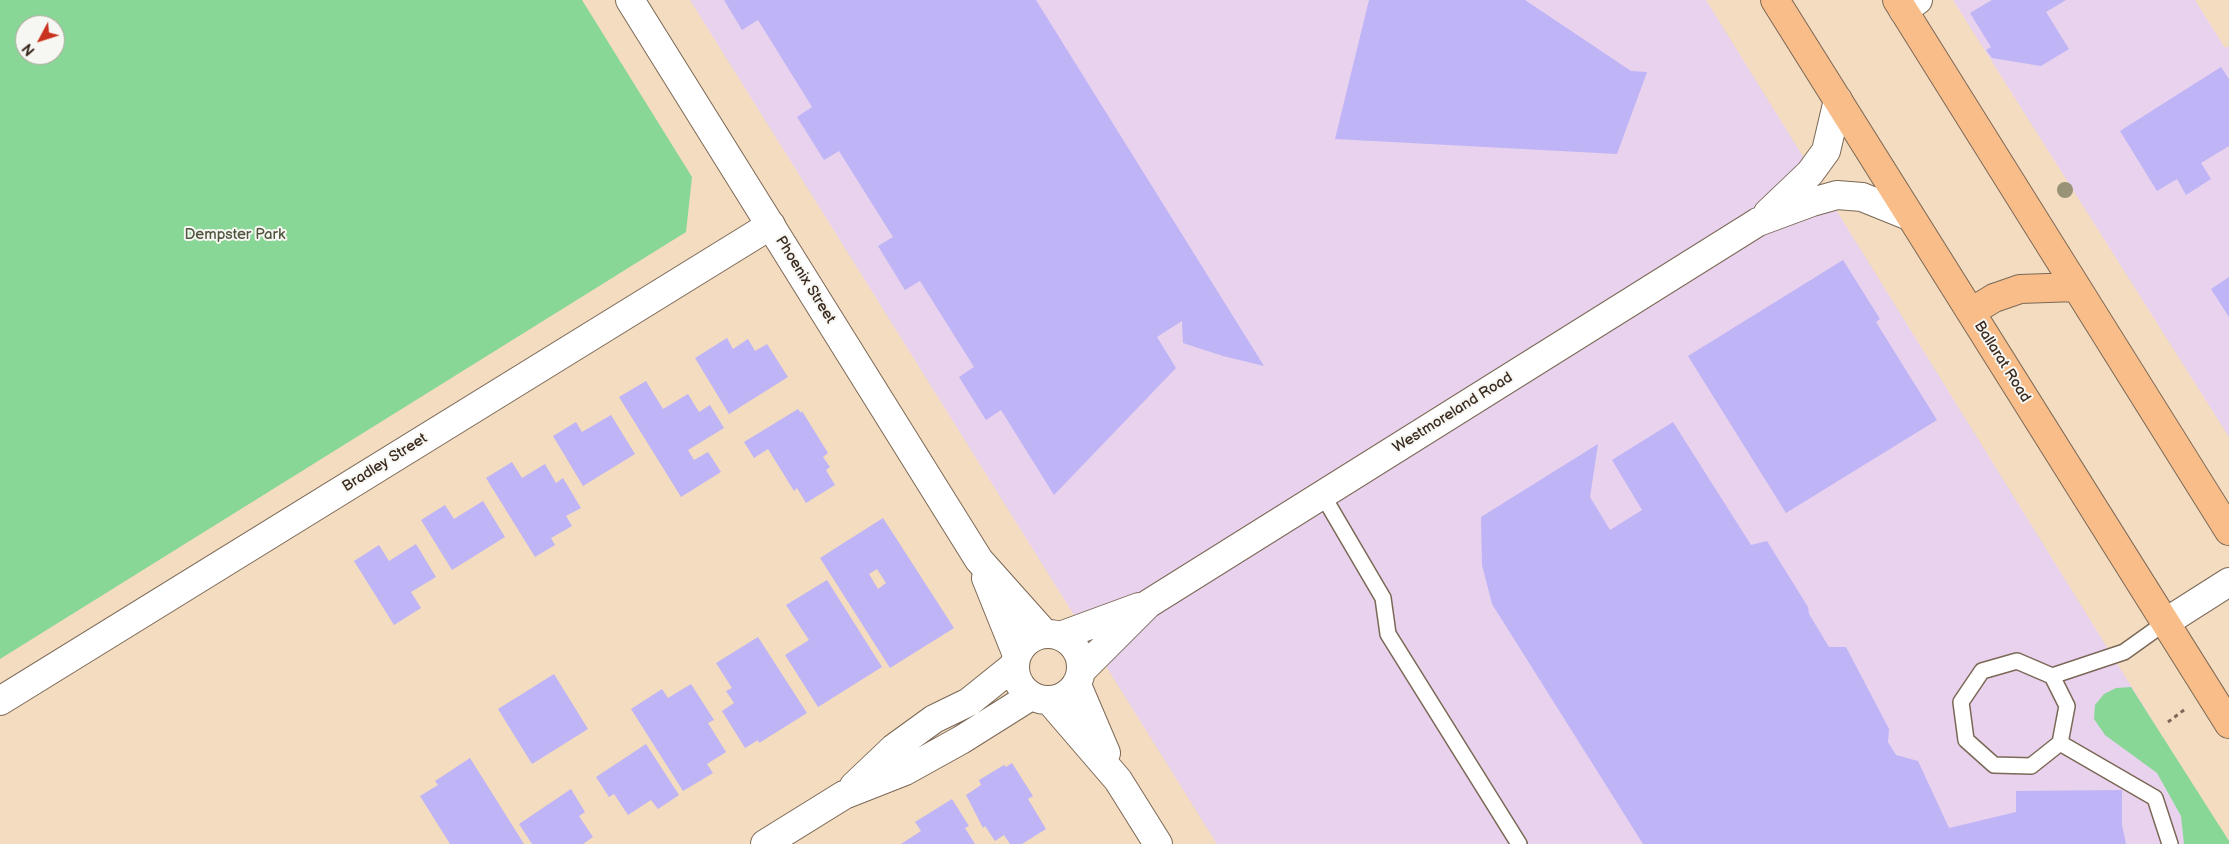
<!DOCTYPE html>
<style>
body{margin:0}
#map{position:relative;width:2229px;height:844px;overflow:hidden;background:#f3dcbf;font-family:"Balsamiq Sans",sans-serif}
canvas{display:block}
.north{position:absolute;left:15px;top:15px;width:50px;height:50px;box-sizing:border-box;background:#f6f6f2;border:1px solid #aba49d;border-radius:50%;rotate:230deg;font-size:14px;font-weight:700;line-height:20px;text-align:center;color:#3b2a1e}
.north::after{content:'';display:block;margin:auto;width:18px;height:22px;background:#c8321e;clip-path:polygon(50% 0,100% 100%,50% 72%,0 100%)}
</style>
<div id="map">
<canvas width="2229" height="844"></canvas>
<div class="north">N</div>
</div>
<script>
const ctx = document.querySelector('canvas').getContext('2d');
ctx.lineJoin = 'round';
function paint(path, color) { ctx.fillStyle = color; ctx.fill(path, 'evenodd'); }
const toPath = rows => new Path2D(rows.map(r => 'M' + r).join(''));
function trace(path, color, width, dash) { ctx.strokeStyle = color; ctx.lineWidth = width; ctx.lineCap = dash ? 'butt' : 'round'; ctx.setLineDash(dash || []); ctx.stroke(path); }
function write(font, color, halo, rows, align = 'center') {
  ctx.font = font + ' "Balsamiq Sans",sans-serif'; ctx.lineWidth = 4; ctx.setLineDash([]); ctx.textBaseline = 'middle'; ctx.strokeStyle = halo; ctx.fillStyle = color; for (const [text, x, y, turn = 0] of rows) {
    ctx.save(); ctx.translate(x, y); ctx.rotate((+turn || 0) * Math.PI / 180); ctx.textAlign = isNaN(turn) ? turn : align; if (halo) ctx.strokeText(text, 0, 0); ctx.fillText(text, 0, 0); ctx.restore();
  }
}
paint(toPath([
 [690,0,1706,0,2229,844,1217,844],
 [1953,0,2195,0,2225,48,2229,46,2229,437]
]), '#e8d2ee');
paint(toPath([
 [0,0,582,0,692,177,686,232,0,659],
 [25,25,55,25,55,55,25,55],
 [2131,687,2229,841,2229,844,2184,844,2181,816,2157,773,2105,735,2094,719,2095,705,2104,694,2116,688]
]), '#89d796');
paint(toPath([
 [724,0,1036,0,1264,366,1223,356,1183,343,1182,321,1157,337,1176,368,1054,495,1001,410,986,420,959,377,974,367,920,281,905,290,878,246,893,237,839,151,824,160,797,117,812,107,758,20,742,30],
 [1369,0,1525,0,1631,71,1647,72,1617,154,1335,139],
 [1992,0,2066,0,2046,12,2069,49,2041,66,1992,58,1986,50,1991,47,1970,13],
 [2221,67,2229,79,2229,146,2201,163,2211,179,2186,195,2177,179,2157,191,2120,131],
 [1843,260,1880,319,1876,322,1937,420,1786,513,1688,356],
 [2229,277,2229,317,2211,289],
 [727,338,733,349,748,339,755,351,767,344,788,377,729,414,695,358],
 [646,381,663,409,688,394,699,412,710,405,724,428,688,450,694,460,708,452,721,472,681,497,619,397],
 [798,409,801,413,802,411,828,453,823,457,830,467,826,470,835,485,806,503,797,488,794,491,768,449,754,458,744,442],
 [611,415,635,454,583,486,553,436,576,422,582,432],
 [1673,422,1751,545,1767,541,1808,607,1809,614,1829,647,1846,647,1889,729,1888,742,1896,755,1918,761,1949,828,2016,812,2016,791,2122,790,2122,825,2126,844,1643,844,1492,604,1482,565,1481,517,1598,444,1590,497,1610,530,1642,510,1612,460],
 [512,462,522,478,545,464,556,483,563,478,581,508,566,516,572,526,551,538,555,545,535,557,486,478],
 [483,501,505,537,452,570,421,520,445,505,454,519],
 [883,518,954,628,890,668,820,558],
 [877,569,886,583,878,589,869,574],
 [416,544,436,577,411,592,421,608,394,625,354,561,379,545,389,561],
 [827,580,882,667,818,707,785,655,809,640,786,605],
 [758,637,807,713,759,743,758,740,745,748,722,711,734,703,726,691,732,688,716,663],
 [554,674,588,729,532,764,498,709],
 [691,684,714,720,708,723,726,752,707,764,713,773,683,791,631,709,662,689,668,698],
 [646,744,679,795,658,809,651,800,628,815,614,794,609,797,596,777],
 [470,758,524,844,450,844,420,796,438,785,435,781],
 [1012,763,1033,796,1028,799,1046,829,1022,844,1010,844,1004,835,995,841,985,826,983,828,966,795,981,785,979,780,1004,765,1006,767],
 [571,789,585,812,579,816,593,837,583,844,532,844,519,824],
 [952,799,969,826,965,828,975,844,901,844,921,831,915,822]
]), '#bfb4f6');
const service = toPath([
 [1322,494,1383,598,1388,634,1519,844],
 [2052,676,2067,706,2060,743,2031,766,1994,765,1966,740,1961,702,1982,671,2017,661,2052,676,2124,652,2166,622],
 [2060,743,2155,798,2170,844]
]);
const minor = toPath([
 [1903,10,1918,0],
 [0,701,771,225]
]);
const tertiary = toPath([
 [630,0,979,560,1045,634],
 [1768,213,1810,173,1826,151,1838,100],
 [986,578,1017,655],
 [2166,622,2229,582],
 '1015 667a33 33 0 1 1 66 0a33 33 0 1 1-66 0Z',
 [1060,636,1139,607],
 [1082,670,1148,604,1758,222,1812,202,1837,195,1862,197,1909,216],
 [1077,685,1106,753],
 [1050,701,1118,780,1158,844],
 [854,786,894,748,934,719,969,702,1015,665],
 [765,844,844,795,905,771,961,740,1031,696]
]);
const trunk = toPath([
 [1775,0,2229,724],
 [1897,0,2229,531],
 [1971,312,1994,298,2020,289,2076,287]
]);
trace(service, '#7b6856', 18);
trace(minor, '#7b6856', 30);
trace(tertiary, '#7b6856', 30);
trace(trunk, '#7b6856', 30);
trace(toPath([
 [2168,722,2184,710]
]), '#7b6856', 3, [4, 4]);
trace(service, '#fff', 15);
trace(minor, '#fff', 28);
trace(tertiary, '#fff', 28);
trace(trunk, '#f8bd89', 28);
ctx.fillStyle = '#989277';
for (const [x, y] of [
 [2065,190]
]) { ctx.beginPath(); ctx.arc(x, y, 8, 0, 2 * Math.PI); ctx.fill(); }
write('15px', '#4e553c', '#f6f6f2', [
 ["Dempster Park",235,235]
]);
write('15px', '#3b2a1e', '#f6f6f2', [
 ["Phoenix Street",805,280,58],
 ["Ballarat Road",2002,362,58],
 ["Westmoreland Road",1453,413,-32],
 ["Bradley Street",385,463,-32]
]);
</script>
